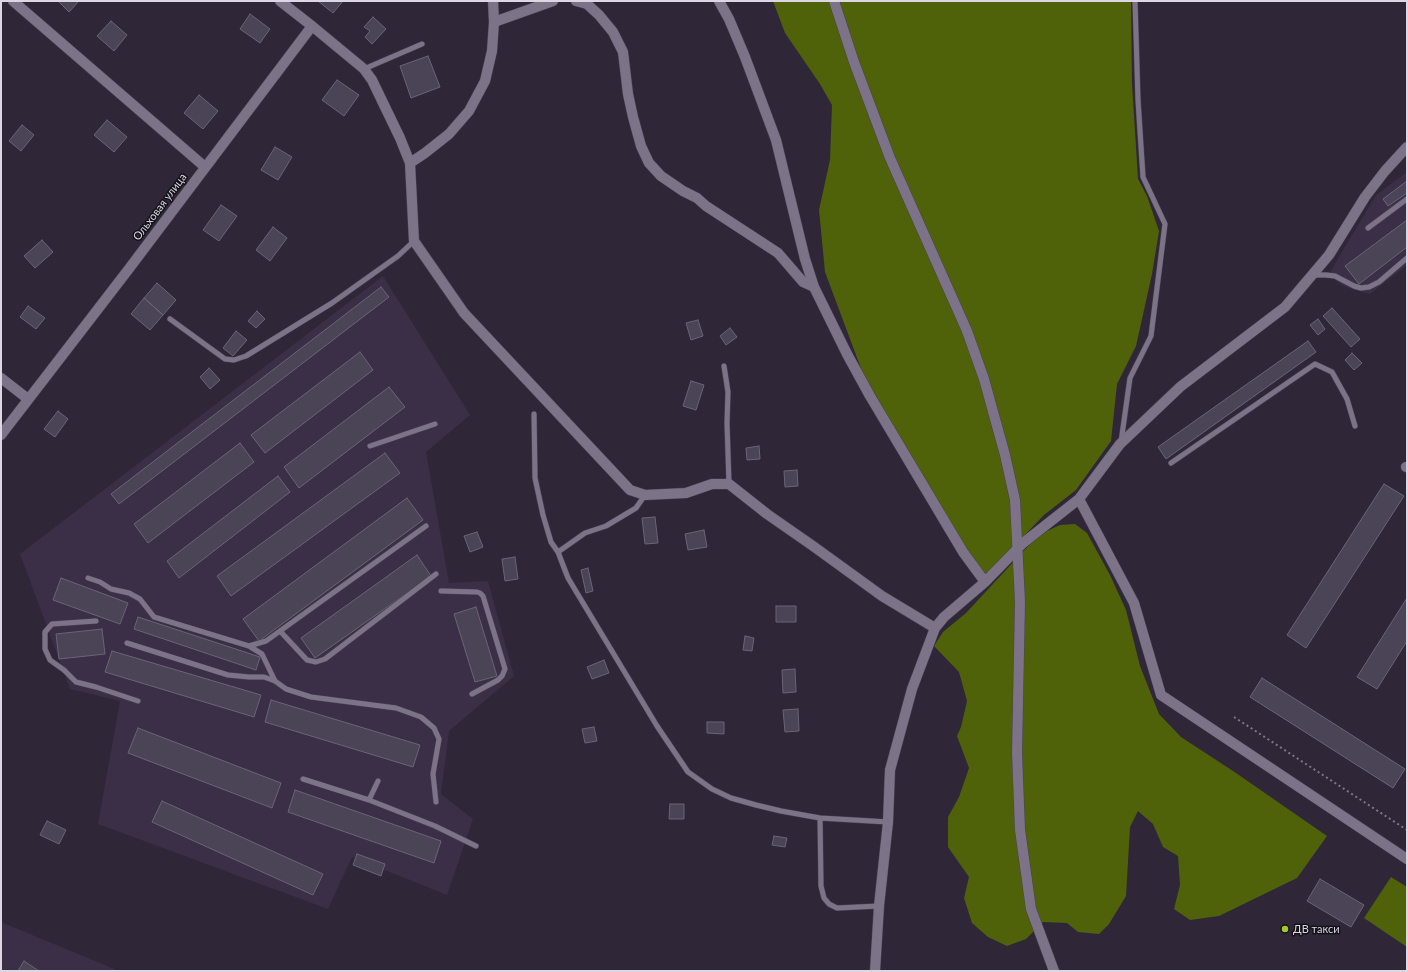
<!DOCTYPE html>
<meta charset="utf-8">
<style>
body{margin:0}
#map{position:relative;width:1408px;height:972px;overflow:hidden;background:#2f2738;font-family:Lato,sans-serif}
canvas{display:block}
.frame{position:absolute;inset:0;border:2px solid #dcd7e3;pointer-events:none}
</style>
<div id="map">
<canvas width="1408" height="972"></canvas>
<div class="frame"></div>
</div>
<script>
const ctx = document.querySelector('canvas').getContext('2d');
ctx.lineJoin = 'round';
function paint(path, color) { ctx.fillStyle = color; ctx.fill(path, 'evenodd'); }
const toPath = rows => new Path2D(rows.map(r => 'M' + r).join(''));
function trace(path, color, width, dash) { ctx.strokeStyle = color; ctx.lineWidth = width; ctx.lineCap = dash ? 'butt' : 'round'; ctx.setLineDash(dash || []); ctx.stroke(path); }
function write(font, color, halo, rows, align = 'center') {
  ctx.font = font + ' Lato,sans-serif'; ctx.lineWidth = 3; ctx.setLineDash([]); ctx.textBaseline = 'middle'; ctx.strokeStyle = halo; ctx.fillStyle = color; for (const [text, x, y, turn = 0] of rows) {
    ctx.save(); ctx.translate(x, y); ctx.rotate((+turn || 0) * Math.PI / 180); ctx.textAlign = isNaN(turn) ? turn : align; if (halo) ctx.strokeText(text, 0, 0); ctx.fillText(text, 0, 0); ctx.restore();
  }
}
paint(toPath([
 [1407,172,1407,265,1370,294,1355,290,1342,285,1329,275,1337,260,1376,195],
 [383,276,470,415,426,452,449,583,488,581,514,676,449,731,441,794,473,819,447,895,352,857,328,909,98,824,120,701,70,689,20,554],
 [1,922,119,971,1,971]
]), '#3a2f46');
paint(toPath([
 [773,1,1131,1,1132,84,1138,179,1147,196,1159,231,1152,274,1136,346,1117,384,1111,441,1076,490,1044,515,1017,543,984,580,935,503,862,371,825,272,819,210,830,160,832,105,820,84,785,33],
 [1075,524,1087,533,1110,575,1126,610,1140,666,1159,714,1181,737,1236,773,1327,836,1297,878,1219,916,1190,920,1174,909,1180,885,1178,856,1163,847,1153,824,1138,811,1130,827,1126,896,1109,924,1099,934,1078,932,1067,923,1043,922,1026,939,1007,946,988,937,972,923,964,898,969,877,948,847,948,817,959,797,969,768,957,736,961,727,967,701,959,672,934,646,943,632,966,613,1031,543,1047,531,1060,525],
 [1391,877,1407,887,1407,947,1364,918]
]), '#4f6209');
const building = toPath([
 [58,1,79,1,69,12,58,1],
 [318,1,343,1,333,13,318,1],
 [250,14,270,29,260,43,240,29,250,14],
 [373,17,386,29,372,44,365,37,370,31,364,27,373,17],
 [111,21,127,35,114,51,97,36,111,21],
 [428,56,440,87,411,98,400,66,428,56],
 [337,80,359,95,344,116,322,100,337,80],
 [199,95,218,111,203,129,184,113,199,95],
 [107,120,127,137,114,152,94,135,107,120],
 [22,125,34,135,21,151,9,141,22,125],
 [275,147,292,157,278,180,261,170,275,147],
 [1407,181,1407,193,1388,206,1383,199,1407,181],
 [221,205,237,216,219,241,203,230,221,205],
 [1407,220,1407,247,1359,284,1345,266,1407,220],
 [273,227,287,238,270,261,256,250,273,227],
 [42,240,53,252,35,268,24,256,42,240],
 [157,283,176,300,163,315,144,298,157,283],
 [381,287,389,297,119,504,111,494,381,287],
 [144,298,163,315,150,330,131,314,144,298],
 [28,306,45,318,36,329,20,317,28,306],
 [1332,308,1360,339,1351,347,1323,316,1332,308],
 [257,311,265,319,256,328,248,321,257,311],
 [1318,319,1325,329,1318,335,1310,325,1318,319],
 [698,320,703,336,691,340,686,323,698,320],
 [730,328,737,337,726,345,720,336,730,328],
 [236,331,247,340,233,356,223,348,236,331],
 [1308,341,1316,352,1166,459,1158,447,1308,341],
 [360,352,373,370,265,453,251,435,360,352],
 [1352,353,1362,363,1354,370,1345,360,1352,353],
 [209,368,220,380,210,389,200,377,209,368],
 [691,381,704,385,696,410,683,406,691,381],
 [389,387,405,407,299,488,284,467,389,387],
 [58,411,68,419,55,437,44,429,58,411],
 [240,443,254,462,148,543,134,524,240,443],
 [759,446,760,459,747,460,746,448,759,446],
 [385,453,400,473,231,596,217,576,385,453],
 [797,470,798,486,785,487,784,471,797,470],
 [278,476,290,492,179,578,167,561,278,476],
 [1384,484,1404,496,1306,648,1287,635,1384,484],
 [407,498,423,520,259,641,243,619,407,498],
 [655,517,658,543,645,544,642,518,655,517],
 [704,530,707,547,688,550,685,534,704,530],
 [477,532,483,547,470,552,464,536,477,532],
 [417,555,431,576,315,658,301,638,417,555],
 [515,557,518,579,505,581,502,559,515,557],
 [588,568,593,591,586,593,581,570,588,568],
 [61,578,128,603,120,624,53,600,61,578],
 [1407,598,1407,641,1377,689,1357,677,1407,598],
 [776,606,796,606,796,622,776,622,776,606],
 [476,607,497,676,475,682,454,614,476,607],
 [138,617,260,657,256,670,134,629,138,617],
 [102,629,105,654,59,659,56,634,102,629],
 [745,636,754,638,752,651,743,650,745,636],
 [112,651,261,695,254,717,105,672,112,651],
 [604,660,609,673,592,679,587,667,604,660],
 [795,669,796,692,783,693,782,670,795,669],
 [1262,678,1405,769,1393,788,1250,697,1262,678],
 [271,700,420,745,413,767,265,722,271,700],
 [798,709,799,731,785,732,783,710,798,709],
 [707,722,724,722,724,734,707,733,707,722],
 [594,727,597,741,585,743,582,729,594,727],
 [138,728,281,783,272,808,128,753,138,728],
 [295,790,441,841,434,863,288,812,295,790],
 [162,801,323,874,313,895,152,822,162,801],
 [670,804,684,804,684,819,669,819,670,804],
 [47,821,66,830,59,844,40,835,47,821],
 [774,836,787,838,785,847,772,845,774,836],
 [357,854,385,864,381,876,353,865,357,854],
 [1320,879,1364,905,1351,927,1307,901,1320,879],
 [24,961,39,971,18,971,24,961]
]);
paint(building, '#4b4356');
trace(building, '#6c6378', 1);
const lane = toPath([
 [364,69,422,44],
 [1368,228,1407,199],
 [1313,275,1326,275,1335,276,1354,286,1361,288,1369,287,1379,282,1407,258],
 [170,319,225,359,234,360,246,356,332,303,398,256,414,241],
 [724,366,728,392,727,423,729,484],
 [534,414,535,478,543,515,551,542,558,552],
 [1121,442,1130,378,1151,336,1165,224,1143,177,1138,100,1135,1],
 [370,446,435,424],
 [1171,463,1315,364,1332,372,1347,399,1355,426],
 [645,495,636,508,606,526,585,533,558,552,568,578,657,726,688,772,712,789,731,798,756,805,781,811,820,818,888,822],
 [426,526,280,631,307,660,316,662,325,659,436,574],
 [88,578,100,582,111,589,129,593,140,599,154,617,249,646,262,654,275,681],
 [441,591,477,592,480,593,483,596,505,669,502,676,498,680,472,694],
 [96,621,52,624,45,632,45,649,50,660,64,670,76,682,96,687,138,701],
 [127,643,228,675,249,677,264,677,275,681,286,689,311,697,396,708,421,717,434,728,439,739,433,774,436,802],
 [249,646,266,641,280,631],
 [303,779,369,800,435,826,476,846],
 [369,800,378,781],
 [820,818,821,886,824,898,829,904,837,908,879,906]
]);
const street = toPath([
 [13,1,205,167],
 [576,1,587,4,599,15,613,32,623,52,628,94,633,117,641,146,649,163,661,176,683,191,697,198,706,206,778,253,803,282,814,287],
 [719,1,729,19,745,57,776,140,805,259,814,287,847,354,870,396,963,552,985,582],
 [834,1,854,62,890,158,967,331,984,379,1005,455,1015,500,1020,602,1017,753,1020,830,1031,909,1054,971],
 [494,22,553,1],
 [312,26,364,69,372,80,400,138,410,163,414,241,464,313,630,490,645,495,686,493,712,484,729,484,767,514,813,546,882,596,935,628,944,617,985,582,1023,543,1079,499,1120,444,1180,387,1285,307,1329,255,1365,197,1385,171,1407,147],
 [410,163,425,153,449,134,469,111,485,81,492,51,494,22,493,1],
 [1,378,28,399],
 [1,435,128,270,312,26,280,1],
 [1406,467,1407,467],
 [1079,499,1134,603,1161,695,1407,859],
 [875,971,879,906,888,822,890,770,912,689,935,628]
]);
trace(lane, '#4a4352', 6);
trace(street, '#4a4352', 11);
trace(toPath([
 [1234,717,1407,830]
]), '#7e7786', 2, [2, 3]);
trace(lane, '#7c7388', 5);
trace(street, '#7c7388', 10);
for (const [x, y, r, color] of [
 [1285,929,4,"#a4c825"]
]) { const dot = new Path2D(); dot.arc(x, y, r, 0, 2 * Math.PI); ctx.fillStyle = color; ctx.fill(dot); trace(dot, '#151119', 1.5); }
write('11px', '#dcd7e3', '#151119', [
 ["Ольховая улица",160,207,-53]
]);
write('11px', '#dcd7e3', '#151119', [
 ["ДВ такси",1293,929]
], 'left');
</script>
